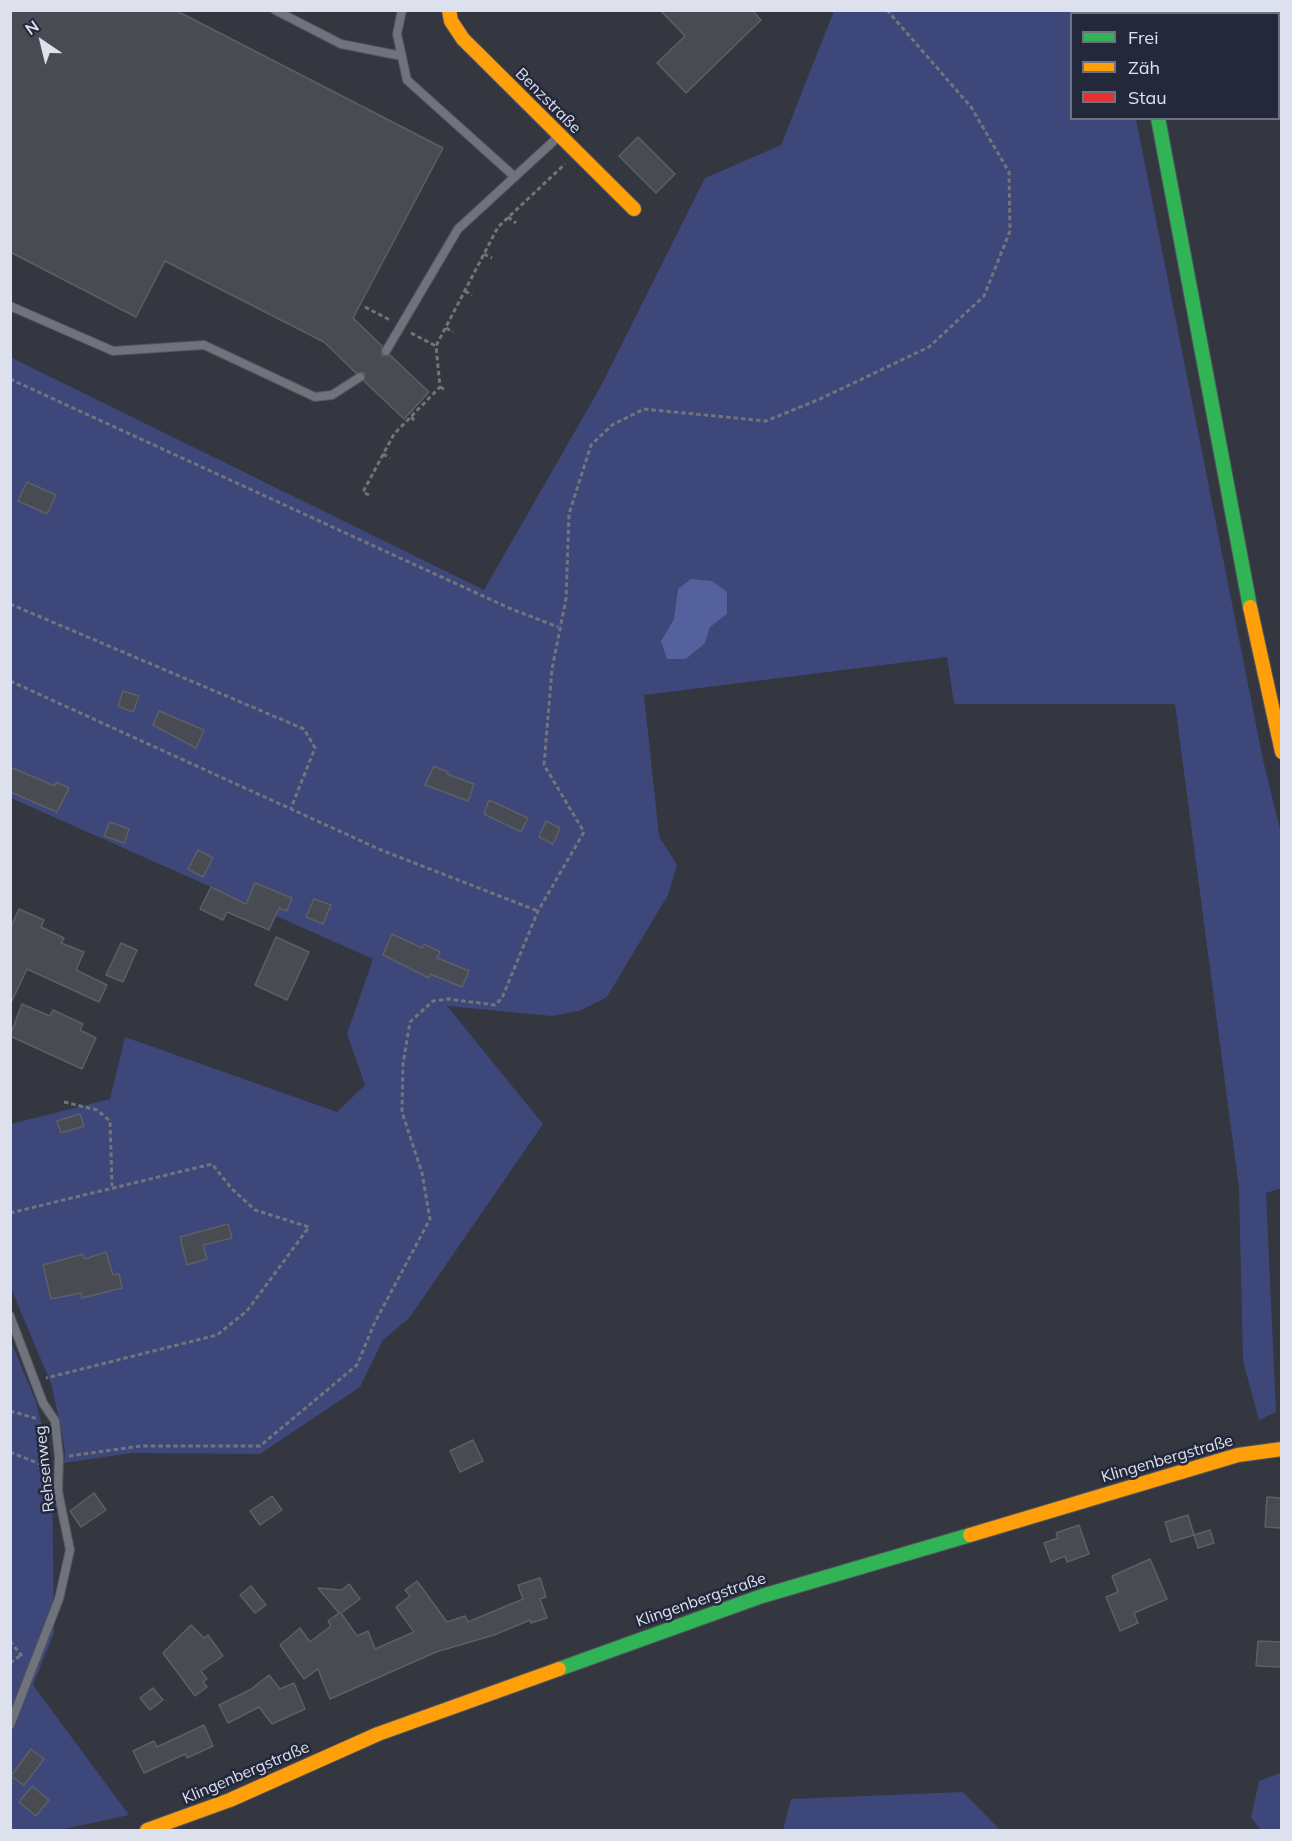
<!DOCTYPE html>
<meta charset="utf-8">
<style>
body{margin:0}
#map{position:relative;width:1292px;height:1841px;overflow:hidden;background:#343640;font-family:Mulish,sans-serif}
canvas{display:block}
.frame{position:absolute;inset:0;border:12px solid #dde1ed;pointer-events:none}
.legend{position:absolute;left:1070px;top:12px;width:210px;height:108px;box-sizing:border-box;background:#24283b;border:2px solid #6e7282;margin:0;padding:8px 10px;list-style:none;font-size:18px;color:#dde1ed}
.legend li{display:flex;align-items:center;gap:12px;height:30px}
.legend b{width:30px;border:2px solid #6e7282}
.north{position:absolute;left:12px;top:12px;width:60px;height:60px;-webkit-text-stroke:4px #24283b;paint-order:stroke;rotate:325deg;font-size:16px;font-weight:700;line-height:24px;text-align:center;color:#dde1ed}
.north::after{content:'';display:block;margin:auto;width:21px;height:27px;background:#dde1ed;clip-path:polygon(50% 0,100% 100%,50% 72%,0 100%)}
</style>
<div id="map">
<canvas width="1292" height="1841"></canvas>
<div class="frame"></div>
<ul class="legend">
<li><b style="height:8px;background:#30b455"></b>Frei</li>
<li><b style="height:8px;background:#ff9f0a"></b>Zäh</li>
<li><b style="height:8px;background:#e5322d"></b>Stau</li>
</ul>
<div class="north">N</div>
</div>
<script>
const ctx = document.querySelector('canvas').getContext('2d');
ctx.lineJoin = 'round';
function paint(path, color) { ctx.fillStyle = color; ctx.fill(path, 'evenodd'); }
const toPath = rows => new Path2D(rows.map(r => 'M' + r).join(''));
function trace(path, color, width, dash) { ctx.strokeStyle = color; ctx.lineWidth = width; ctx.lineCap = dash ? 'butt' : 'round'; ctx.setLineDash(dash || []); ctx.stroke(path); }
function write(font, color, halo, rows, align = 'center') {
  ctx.font = font + ' Mulish,sans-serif'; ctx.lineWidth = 5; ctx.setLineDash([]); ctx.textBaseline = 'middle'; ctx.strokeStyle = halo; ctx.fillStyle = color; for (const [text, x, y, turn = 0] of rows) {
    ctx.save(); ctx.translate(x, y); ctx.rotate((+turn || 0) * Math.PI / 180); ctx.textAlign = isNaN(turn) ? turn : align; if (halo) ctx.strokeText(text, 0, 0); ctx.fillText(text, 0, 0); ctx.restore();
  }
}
paint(toPath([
 [834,11,1105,11,1107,13,1072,14,1072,118,1136,119,1263,760,1281,833,1282,1188,1266,1193,1276,1412,1259,1420,1243,1361,1239,1188,1175,704,954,704,947,657,644,695,659,836,677,865,668,895,607,997,579,1011,552,1016,447,1006,543,1124,410,1317,383,1340,360,1387,260,1454,131,1453,64,1463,65,1450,52,1386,11,1288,11,1124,110,1099,125,1037,337,1112,365,1085,347,1034,373,959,11,798,10,357,484,590,601,386,705,178,781,145],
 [727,614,709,627,705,643,661,641,674,619],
 [10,1339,36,1402,52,1466,54,1633,33,1685,129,1815,60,1830,11,1830],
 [1280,1773,1281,1830,1261,1830,1251,1818,1259,1781],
 [963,1792,1000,1830,783,1830,791,1799]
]), '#3e477a');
paint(toPath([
 [691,579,712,581,727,592,727,614,710,627,705,643,686,659,667,659,661,641,674,619,678,589]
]), '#55619d');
const building = toPath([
 [10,10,175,10,443,148,353,318,382,346,382,356,390,355,429,392,404,419,364,381,365,373,356,373,324,342,165,261,136,317,10,252,10,10],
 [660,10,752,10,761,20,686,93,657,63,685,36,660,10],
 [638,137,675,174,656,193,619,156,638,137],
 [27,482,56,495,47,514,18,501,27,482],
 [123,691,139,696,133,712,118,706,123,691],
 [159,711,204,730,196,748,153,725,159,711],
 [434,766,448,772,447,774,474,784,468,801,425,785,434,766],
 [10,767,55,786,56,782,69,788,57,812,10,792,10,767],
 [489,800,528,818,521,832,484,814,489,800],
 [546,821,560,828,553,844,539,837,546,821],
 [110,822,129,829,124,843,104,836,110,822],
 [198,850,213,858,203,877,188,869,198,850],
 [255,883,292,898,287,911,279,908,269,930,227,912,223,920,200,909,211,887,246,904,255,883],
 [314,899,331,905,323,924,306,917,314,899],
 [19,909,44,920,41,927,64,938,61,943,84,952,76,970,107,985,99,1002,27,969,10,1005,10,929,19,909],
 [392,934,422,948,424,944,440,952,437,958,469,971,462,987,430,974,429,978,383,955,392,934],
 [276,937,309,952,287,1000,255,985,276,937],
 [121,943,137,950,123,982,106,975,121,943],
 [22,1004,50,1016,53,1010,83,1024,80,1030,96,1038,82,1069,10,1036,22,1004],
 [80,1114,84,1126,61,1133,57,1121,80,1114],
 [228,1224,232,1238,203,1245,207,1259,187,1265,180,1237,228,1224],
 [106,1252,113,1275,119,1274,122,1288,82,1298,81,1293,51,1299,43,1265,83,1254,85,1259,106,1252],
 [473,1440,483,1461,460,1472,450,1451,473,1440],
 [94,1493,106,1510,81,1527,70,1511,94,1493],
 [272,1496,282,1510,260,1525,250,1511,272,1496],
 [1267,1497,1281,1498,1281,1528,1265,1527,1267,1497],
 [1188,1515,1194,1535,1171,1542,1165,1522,1188,1515],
 [1079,1525,1089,1554,1067,1562,1065,1556,1051,1562,1044,1543,1058,1538,1056,1533,1079,1525],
 [1210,1530,1214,1543,1198,1548,1194,1535,1210,1530],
 [1150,1559,1167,1599,1134,1613,1138,1623,1120,1631,1106,1597,1118,1592,1112,1576,1150,1559],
 [540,1578,546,1597,540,1599,547,1618,531,1623,530,1620,494,1635,436,1652,330,1699,318,1669,304,1679,280,1645,300,1628,310,1642,331,1626,328,1621,339,1613,318,1588,342,1590,349,1584,360,1599,341,1613,357,1636,368,1631,375,1649,414,1632,396,1607,410,1596,405,1590,417,1581,447,1622,465,1616,468,1622,523,1599,518,1585,540,1578],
 [251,1586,266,1605,255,1613,240,1595,251,1586],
 [191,1625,204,1638,208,1635,223,1656,201,1671,207,1679,203,1682,207,1687,195,1696,163,1653,191,1625],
 [1258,1641,1281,1642,1281,1667,1256,1666,1258,1641],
 [269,1675,280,1689,294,1683,305,1709,272,1724,259,1707,228,1723,219,1705,250,1690,269,1675],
 [153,1688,163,1700,150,1710,140,1698,153,1688],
 [204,1725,213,1746,187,1758,185,1754,144,1773,133,1751,154,1741,157,1747,204,1725],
 [31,1749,44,1759,24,1785,11,1776,31,1749],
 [32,1786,49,1800,36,1816,19,1802,32,1786]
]);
paint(building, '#494b53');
trace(building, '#5d5f67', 1.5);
const lane = toPath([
 [275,10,341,44,402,56],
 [402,10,397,34,407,80,515,177],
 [10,306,113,351,204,345,315,397,332,395,360,377],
 [386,351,458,229,558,137],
 [10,1316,43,1403,55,1421,59,1457,58,1491,70,1550,59,1599,10,1725]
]);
const fast = toPath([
 [1158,118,1250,607],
 [559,1669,762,1596,970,1535]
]);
const slow = toPath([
 [449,10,451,21,463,39,634,209],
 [1250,607,1282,752],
 [970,1535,1238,1455,1282,1449],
 [147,1830,230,1800,378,1734,559,1669]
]);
const jam = toPath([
 [1128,10,1129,14]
]);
trace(lane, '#53555e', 10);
trace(fast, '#53555e', 16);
trace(slow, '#53555e', 16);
trace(jam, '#53555e', 16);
trace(toPath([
 [508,217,516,223],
 [484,254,492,258],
 [465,291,472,295],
 [365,307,390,320],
 [446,328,453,332],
 [411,333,436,346],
 [10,379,509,608,558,627],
 [440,387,446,390],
 [411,417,416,422],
 [383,454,390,458],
 [369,495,363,492,394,434,440,387,436,346,498,227,565,164],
 [10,604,304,729,315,748,291,808],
 [10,681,381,850,538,911],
 [64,1102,97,1110,110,1121,112,1186],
 [10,1213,212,1164,232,1189,255,1210,309,1227,247,1311,217,1335,46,1378],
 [10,1411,38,1419],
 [10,1452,47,1467],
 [69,1456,141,1446,260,1446,357,1365,374,1324,430,1219,422,1173,402,1112,403,1064,410,1022,433,1001,448,999,495,1005,502,998,538,911,584,832,544,765,552,669,566,599,569,514,591,445,612,425,644,409,766,421,820,399,929,347,984,296,1010,231,1009,172,971,107,887,10],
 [10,1641,21,1655,24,1654],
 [10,1663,21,1655]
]), '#72747c', 3, [4.5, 3]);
trace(lane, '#70727c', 8);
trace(fast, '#30b455', 14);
trace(slow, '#ff9f0a', 14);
trace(jam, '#e5322d', 14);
write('16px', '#dde1ed', '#24283b', [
 ["Benzstraße",548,101,45],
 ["Klingenbergstraße",1167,1459,-16],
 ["Rehsenweg",45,1469,-96],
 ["Klingenbergstraße",701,1600,-19],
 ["Klingenbergstraße",246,1773,-23]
]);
</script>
